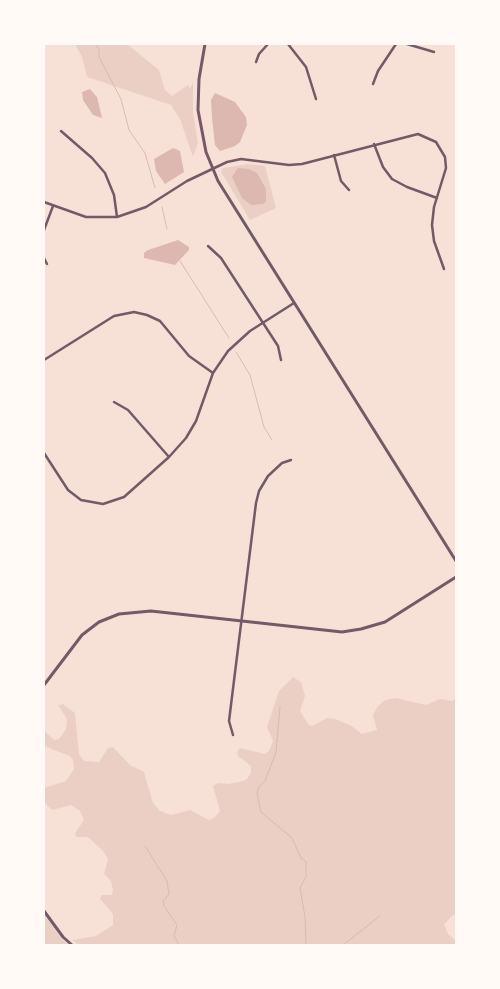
<!DOCTYPE html>
<style>
body{margin:0}
#map{position:relative;width:500px;height:989px;overflow:hidden;background:#f7e1d7;font-family:"Public Sans",sans-serif}
canvas{display:block}
.frame{position:absolute;inset:0;border:45px solid #fffaf5;pointer-events:none}
</style>
<div id="map">
<canvas width="500" height="989"></canvas>
<div class="frame"></div>
</div>
<script>
const ctx = document.querySelector('canvas').getContext('2d');
ctx.lineJoin = 'round';
function paint(path, color) { ctx.fillStyle = color; ctx.fill(path, 'evenodd'); }
const toPath = rows => new Path2D(rows.map(r => 'M' + r).join(''));
function trace(path, color, width, dash) { ctx.strokeStyle = color; ctx.lineWidth = width; ctx.lineCap = dash ? 'butt' : 'round'; ctx.setLineDash(dash || []); ctx.stroke(path); }
paint(toPath([
 [75,44,127,44,159,70,165,90,172,96,188,85,190,89,193,82,193,112,198,143,193,157,180,119,171,105,87,77,82,57],
 [248,164,265,166,276,208,250,220,221,172,223,168],
 [293,677,301,682,305,696,300,711,308,724,312,726,327,718,335,719,350,725,362,734,377,730,373,715,378,706,385,700,396,698,426,705,440,699,452,701,456,698,456,918,454,914,444,924,448,934,456,941,456,945,79,945,72,940,96,936,113,925,113,914,100,899,102,895,112,895,113,890,111,881,104,874,108,859,103,851,88,837,76,837,75,833,84,820,80,811,71,805,52,810,44,802,44,788,66,781,74,769,73,760,70,756,44,746,44,730,54,740,59,739,66,729,67,719,58,705,63,704,75,713,79,754,84,761,99,762,108,748,113,747,130,765,144,772,153,803,160,811,171,815,190,810,209,820,214,818,220,811,213,786,218,783,228,784,243,781,247,779,251,773,251,766,238,756,237,752,240,748,265,754,269,751,273,741,267,727,279,691],
 [44,914,60,937,68,945,44,945]
]), '#ebcfc5');
paint(toPath([
 [90,89,97,97,102,118,93,115,83,100,82,92],
 [215,93,235,102,246,117,247,125,240,142,235,146,220,151,215,145,212,118,211,100],
 [173,148,180,151,184,172,165,184,156,171,154,159],
 [238,168,249,169,257,173,266,189,266,201,263,204,251,205,242,198,232,177],
 [178,240,189,247,189,250,175,265,144,258,144,253,148,250]
]), '#dcb8b0');
trace(toPath([
 [95,44,99,49,99,57,121,99,129,130,145,153,155,188],
 [162,207,167,229],
 [180,261,229,338],
 [236,352,250,375,264,427,272,440],
 [280,707,276,752,265,781,259,787,257,793,261,812,292,838,301,858,306,862,306,877,300,888,305,917,306,945],
 [145,846,167,881,169,894,163,901,164,906,177,925,174,936,179,945],
 [343,945,380,916]
]), '#dcb8b0', 1);
trace(toPath([
 [288,44,306,67,316,99],
 [407,44,434,52],
 [256,62,259,54,268,44],
 [373,84,378,71,396,44],
 [61,131,92,158,105,173,114,195,117,217],
 [374,144,383,167,392,179,407,187,437,198],
 [334,155,341,181,349,190],
 [44,202,86,217,117,217,146,207,187,181,227,162,241,159,289,165,302,164,418,134,436,142,445,157,446,168,434,207,432,225,434,241,444,269],
 [44,230,53,206],
 [208,246,221,258,278,346,281,360],
 [44,258,47,264],
 [44,360,114,316,134,312,147,315,160,321,189,356,213,373],
 [114,402,128,410,169,457],
 [44,453,68,490,81,500,103,504,124,497,169,457,186,438,196,421,213,373,228,351,250,331,294,303],
 [233,735,229,721,256,503,259,491,268,476,282,463,291,460]
]), '#755966', 2.5);
trace(toPath([
 [205,44,199,79,198,110,206,152,218,181,456,561],
 [44,685,82,635,99,622,119,614,151,611,342,632,361,629,385,622,456,577],
 [44,911,63,937,72,945]
]), '#755966', 3);
</script>
